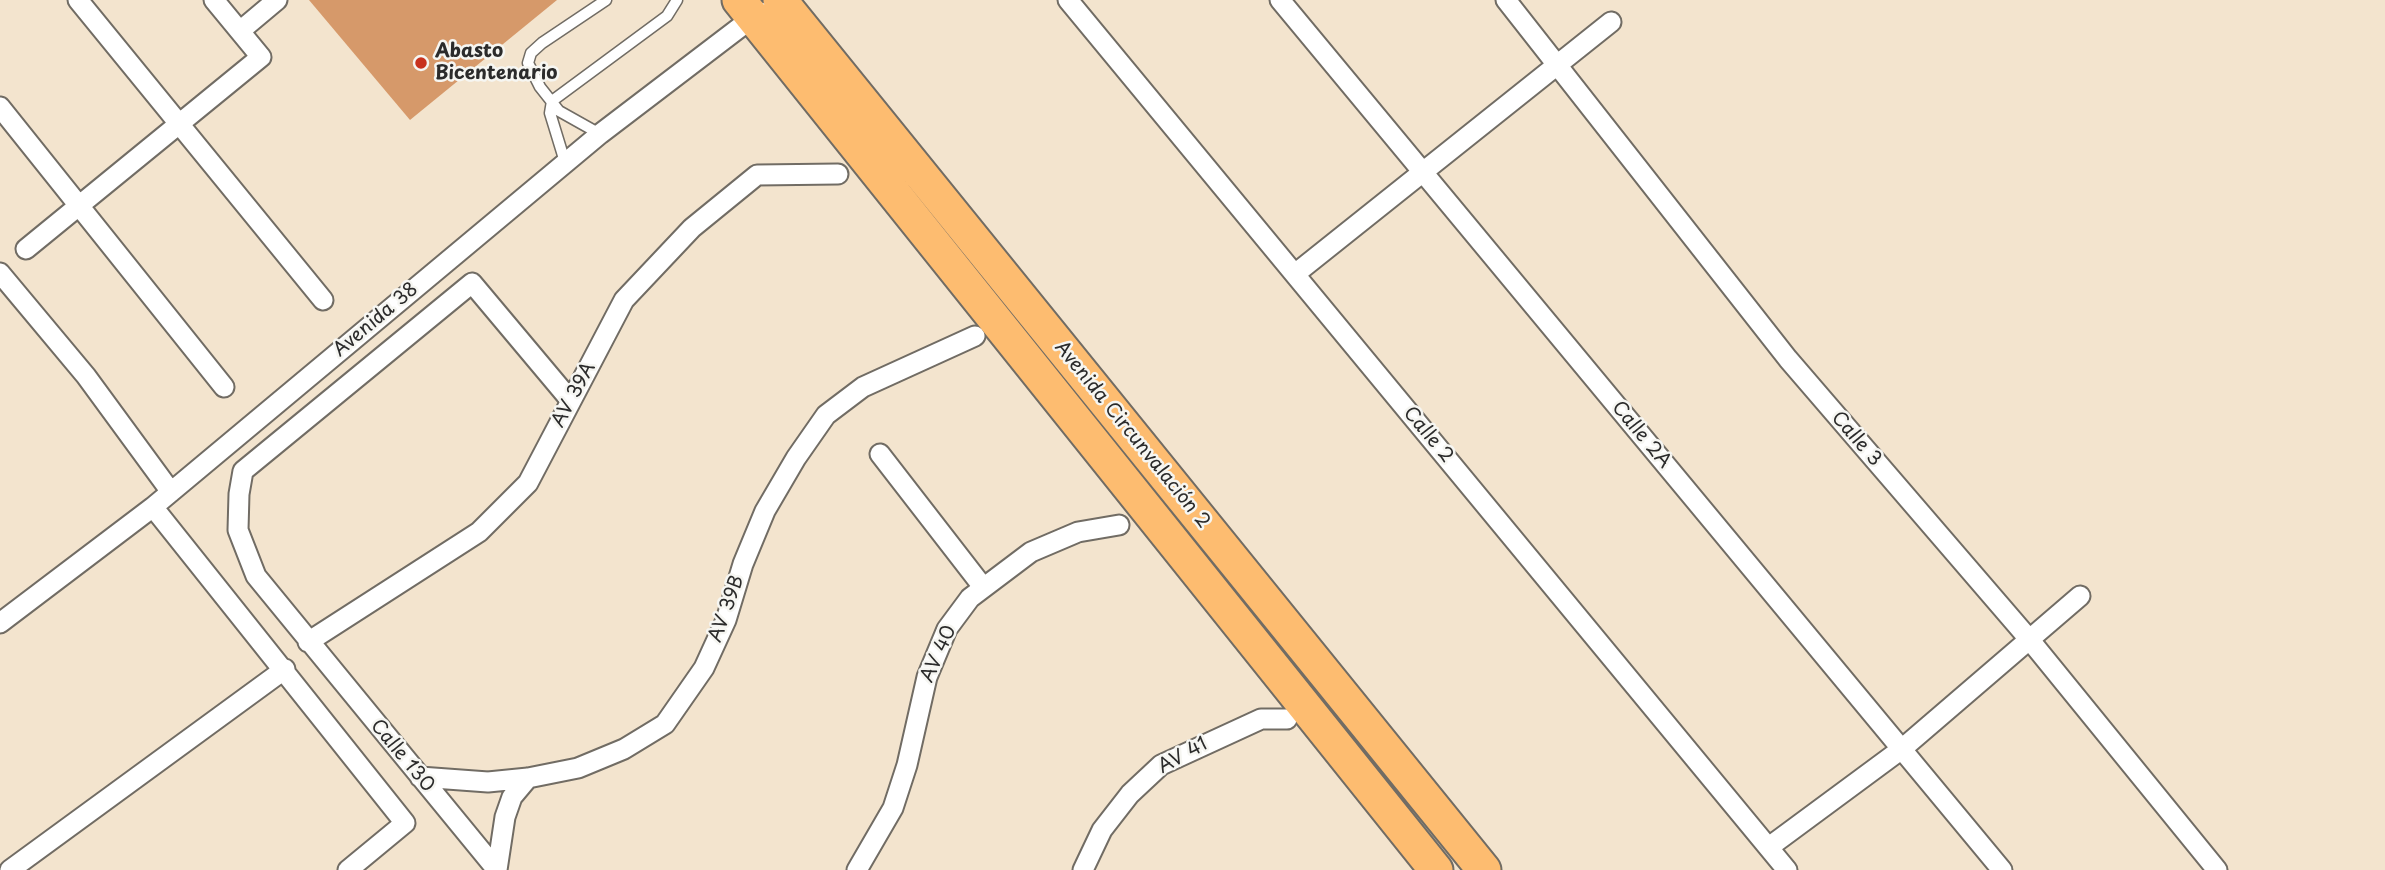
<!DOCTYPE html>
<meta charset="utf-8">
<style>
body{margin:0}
canvas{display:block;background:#f3e4ce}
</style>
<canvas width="2385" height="870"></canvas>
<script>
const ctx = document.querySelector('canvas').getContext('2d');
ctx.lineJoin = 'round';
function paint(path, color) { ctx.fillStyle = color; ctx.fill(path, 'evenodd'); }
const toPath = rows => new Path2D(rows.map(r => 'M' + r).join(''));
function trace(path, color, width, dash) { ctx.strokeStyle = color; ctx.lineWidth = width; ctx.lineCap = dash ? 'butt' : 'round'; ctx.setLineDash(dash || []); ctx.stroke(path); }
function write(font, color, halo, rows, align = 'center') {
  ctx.font = font + ' "Playpen Sans",sans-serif'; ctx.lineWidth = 5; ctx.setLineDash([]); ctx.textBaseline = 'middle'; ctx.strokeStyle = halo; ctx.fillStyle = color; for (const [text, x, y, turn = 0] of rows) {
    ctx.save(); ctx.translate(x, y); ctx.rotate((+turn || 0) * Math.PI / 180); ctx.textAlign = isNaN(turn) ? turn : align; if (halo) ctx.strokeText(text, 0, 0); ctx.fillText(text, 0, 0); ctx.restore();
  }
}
paint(toPath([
 [309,0,557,0,410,120]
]), '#d6996a');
const service = toPath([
 [600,134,559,111,540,87,528,63,531,53,542,43,606,0],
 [565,162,550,113,552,101,667,16,677,0]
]);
const minor = toPath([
 [78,0,323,300],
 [1068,0,1787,870],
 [1280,0,2002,870],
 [1506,0,1788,359,2029,639,2217,870],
 [240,31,277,0],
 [0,107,224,387],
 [26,249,261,57,214,0],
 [0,273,86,376,171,492],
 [1295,274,1611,22],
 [880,454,983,587],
 [153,507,405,823,348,870],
 [0,623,153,507,600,134,760,12],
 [308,642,479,532,528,483,624,300,692,228,757,175,838,174],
 [420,777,488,782,528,778,578,768,624,749,665,724,704,668,726,620,743,564,765,511,796,458,826,415,863,387,975,336],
 [1769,847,1903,748,2080,596],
 [10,870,285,669],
 [497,870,256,576,238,530,239,494,243,471,472,283,571,401],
 [497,870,505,817,512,797,528,778],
 [857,870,893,808,907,765,927,677,947,629,970,598,1031,552,1078,532,1119,525],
 [1083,870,1102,830,1130,794,1161,765,1261,719,1287,719]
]);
const trunk = toPath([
 [739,0,1436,870],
 [780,0,1484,870]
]);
trace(service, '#716c64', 13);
trace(minor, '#716c64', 23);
trace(trunk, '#716c64', 37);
trace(service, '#fff', 10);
trace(minor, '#fff', 19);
trace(trunk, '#fdbc70', 33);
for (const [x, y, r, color] of [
 [421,63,7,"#c8321e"]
]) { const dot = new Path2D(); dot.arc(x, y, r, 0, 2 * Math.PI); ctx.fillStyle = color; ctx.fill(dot); trace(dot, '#f6f6f2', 2.5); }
write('bold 19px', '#2b2b2b', '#f6f6f2', [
 ["Abasto",435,52],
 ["Bicentenario",435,74]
], 'left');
write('19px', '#2b2b2b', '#f6f6f2', [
 ["Avenida 38",376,320,-40],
 ["AV 39A",574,395,-62],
 ["Avenida Circunvalación 2",1132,435,51],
 ["Calle 2",1428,435,50],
 ["Calle 2A",1641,435,50],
 ["Calle 3",1856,439,49],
 ["AV 39B",727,609,-70],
 ["AV 40",939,654,-66],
 ["Calle 130",402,756,50],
 ["AV 41",1183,756,-29]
]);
</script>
